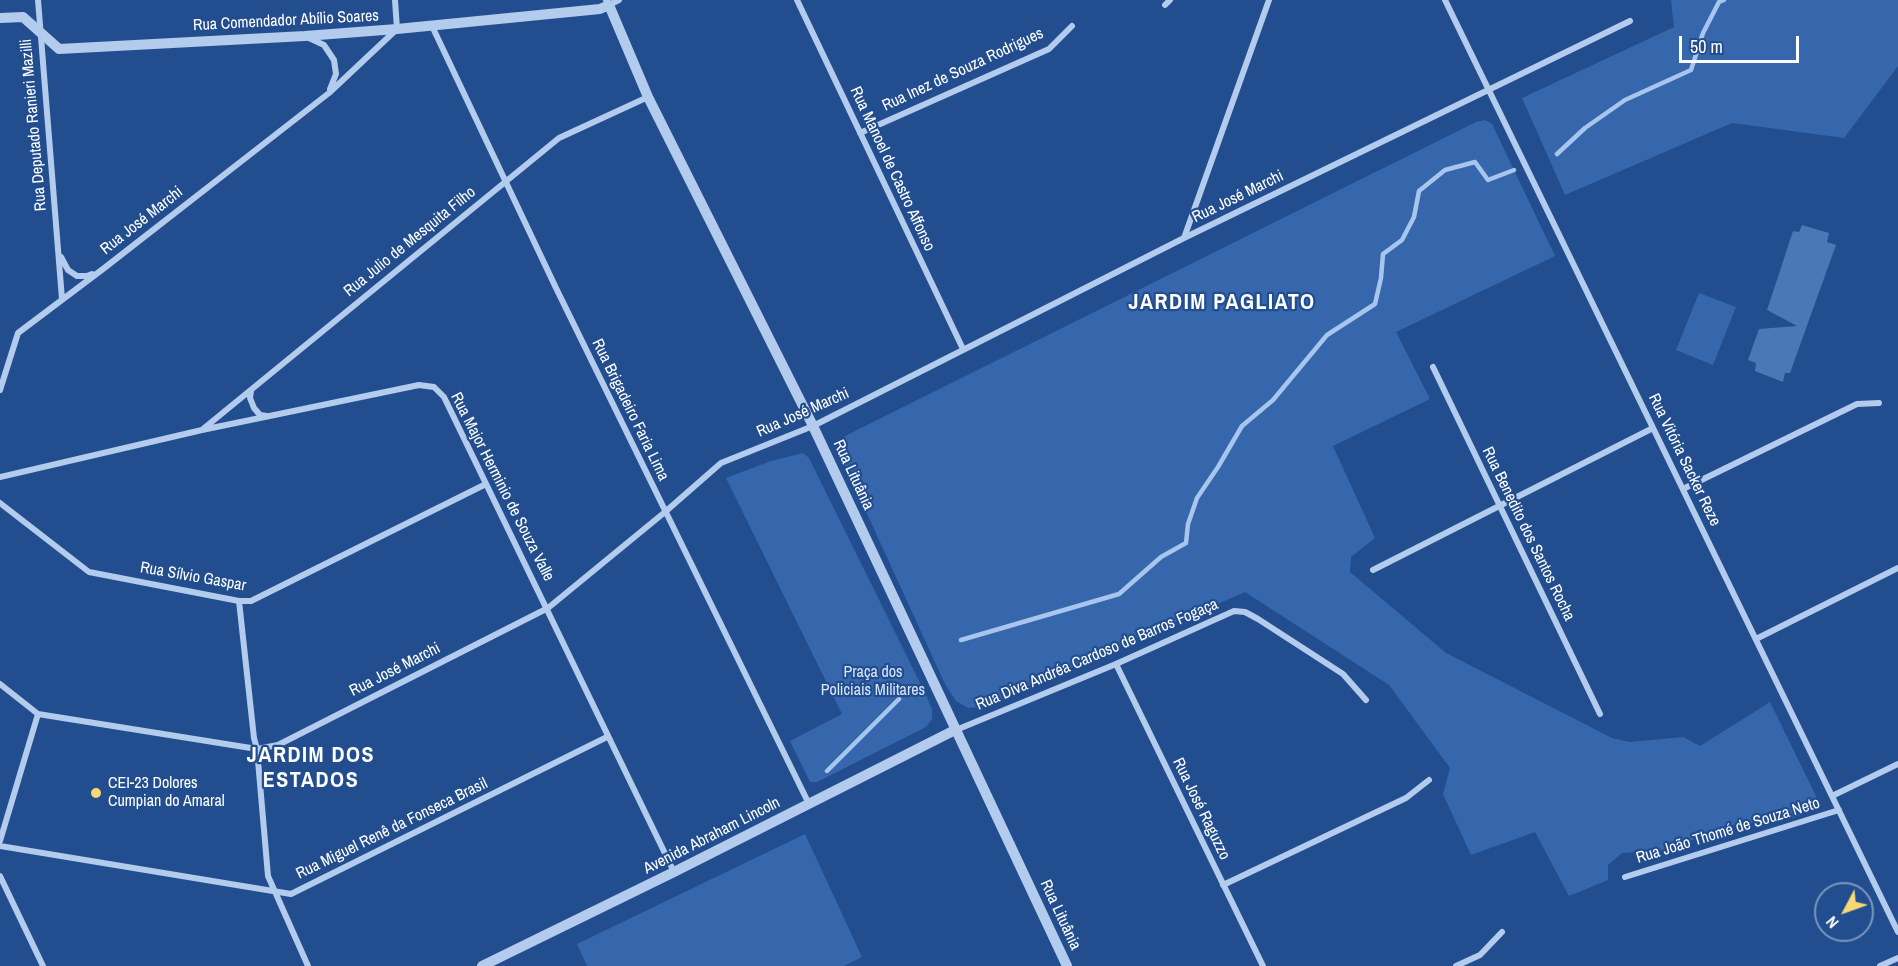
<!DOCTYPE html>
<meta charset="utf-8">
<style>
body{margin:0}
#map{position:relative;width:1898px;height:966px;overflow:hidden;background:#224e8f;font-family:"Archivo Narrow",sans-serif}
canvas{display:block}
.north{position:absolute;left:1814px;top:882px;width:60px;height:60px;box-sizing:border-box;background:#224e8f;border:2px solid #7a95bc;border-radius:50%;rotate:229deg;font-size:16px;font-weight:700;line-height:24px;text-align:center;color:#fff}
.north::after{content:'';display:block;margin:auto;width:21px;height:27px;background:#f8d775;clip-path:polygon(50% 0,100% 100%,50% 72%,0 100%)}
.scale{position:absolute;left:1679px;top:36px;width:120px;height:27px;box-sizing:border-box;border:3px solid #fff;border-top:0;padding-left:8px;font-size:18px;line-height:21px;white-space:nowrap;color:#fff;-webkit-text-stroke:4px #224e8f;paint-order:stroke}
</style>
<div id="map">
<canvas width="1898" height="966"></canvas>
<div class="north">N</div>
<div class="scale">50 m</div>
</div>
<script>
const ctx = document.querySelector('canvas').getContext('2d');
ctx.lineJoin = 'round';
function paint(path, color) { ctx.fillStyle = color; ctx.fill(path, 'evenodd'); }
const toPath = rows => new Path2D(rows.map(r => 'M' + r).join(''));
function trace(path, color, width, dash) { ctx.strokeStyle = color; ctx.lineWidth = width; ctx.lineCap = dash ? 'butt' : 'round'; ctx.setLineDash(dash || []); ctx.stroke(path); }
function write(font, color, halo, rows, align = 'center') {
  ctx.font = font + ' "Archivo Narrow",sans-serif'; ctx.lineWidth = 4.5; ctx.setLineDash([]); ctx.textBaseline = 'middle'; ctx.strokeStyle = halo; ctx.fillStyle = color; for (const [text, x, y, turn = 0] of rows) {
    ctx.save(); ctx.translate(x, y); ctx.rotate((+turn || 0) * Math.PI / 180); ctx.textAlign = isNaN(turn) ? turn : align; if (halo) ctx.strokeText(text, 0, 0); ctx.fillText(text, 0, 0); ctx.restore();
  }
}
paint(toPath([
 [1671,0,1898,0,1898,66,1844,138,1732,123,1565,195,1522,98,1674,27],
 [1485,120,1492,124,1555,256,1396,332,1430,399,1333,446,1375,538,1351,557,1350,572,1446,653,1612,738,1630,742,1683,737,1700,746,1770,702,1817,798,1808,813,1782,821,1736,824,1665,850,1622,853,1608,865,1608,880,1569,896,1535,832,1471,855,1443,794,1450,768,1389,685,1245,592,982,707,968,708,956,701,945,684,837,448,840,440,847,435,1476,122],
 [1699,293,1736,307,1713,365,1676,350],
 [803,453,809,458,926,695,932,709,932,719,926,727,817,782,810,782,790,741,842,714,726,478,771,461],
 [805,834,862,957,844,966,587,966,577,944]
]), '#3667ac');
trace(toPath([
 [1557,154,1585,128,1625,100,1691,70,1703,33,1719,2,1724,0],
 [961,640,1119,594,1161,557,1186,543,1188,524,1197,498,1218,467,1242,426,1273,400,1327,335,1375,304,1381,278,1383,254,1402,240,1414,217,1419,191,1445,170,1475,162,1488,180,1514,170],
 [827,771,899,699]
]), '#a7c5ed', 4.5);
paint(toPath([
 [1802,225,1829,233,1827,242,1836,245,1790,373,1785,373,1783,382,1755,371,1756,363,1748,360,1759,329,1797,326,1767,310,1793,231,1799,232]
]), '#4b77b6');
trace(toPath([
 [38,0,62,299],
 [606,0,609,5,619,0],
 [797,0,963,349],
 [1445,0,1898,932],
 [1165,5,1170,0],
 [432,26,556,288,809,804],
 [309,38,324,45,334,60,336,74,330,89],
 [860,133,1049,49,1072,26],
 [1184,238,1269,0],
 [61,257,68,270,77,276,87,276,92,274],
 [1433,367,1600,714],
 [0,390,18,333,103,269,329,93,397,29,395,0],
 [251,391,250,398,254,408,260,415,267,416],
 [203,429,559,138,648,97],
 [0,477,202,430,419,385,434,387,444,397,674,872],
 [1683,489,1857,404,1879,403],
 [0,503,89,572,239,601,251,601,486,484],
 [1373,570,1653,428],
 [239,601,254,738,257,749,268,876,308,966],
 [1756,639,1898,568],
 [1116,664,1263,966],
 [0,684,38,714,257,749,278,745,548,608,665,512,721,463,813,426,1184,238,1630,21],
 [956,730,1116,664,1234,611,1245,612,1258,619,1343,674,1366,700],
 [1832,796,1898,764],
 [0,841,38,714],
 [0,846,291,894,607,737],
 [0,876,43,966],
 [1625,877,1839,810],
 [1223,885,1406,798,1429,780],
 [1456,966,1480,955,1502,932],
 [1880,966,1898,958]
]), '#b3cbec', 6);
trace(toPath([
 [0,18,23,17,59,49,305,36,397,29,600,9,609,5,648,97,813,426,1067,966],
 [482,966,674,872,955,730]
]), '#b3cbec', 10);
for (const [x, y, r, color] of [
 [96,793,6,"#f8d775"]
]) { const dot = new Path2D(); dot.arc(x, y, r, 0, 2 * Math.PI); ctx.fillStyle = color; ctx.fill(dot); trace(dot, '#224e8f', 2); }
write('16px', '#fff', '#224e8f', [
 ["Rua Comendador Abílio Soares",286,21,-3],
 ["Rua Inez de Souza Rodrigues",963,70,-25],
 ["Rua Deputado Ranieri Mazilli",34,125,-95],
 ["Rua Manoel de Castro Affonso",892,169,65],
 ["Rua José Marchi",1238,197,-26],
 ["Rua José Marchi",142,221,-38],
 ["Rua Julio de Mesquita Filho",410,242,-39],
 ["Rua Brigadeiro Faria Lima",630,410,64],
 ["Rua José Marchi",803,413,-24],
 ["Rua Vitória Sacker Reze",1684,460,64],
 ["Rua Lituânia",853,475,65],
 ["Rua Major Herminio de Souza Valle",502,487,63],
 ["Rua Benedito dos Santos Rocha",1528,534,64],
 ["Rua Sílvio Gaspar",193,577,10],
 ["Rua Diva Andréa Cardoso de Barros Fogaça",1097,655,-23],
 ["Rua José Marchi",395,670,-27],
 ["Rua José Raguzzo",1201,809,64],
 ["Rua Miguel Renê da Fonseca Brasil",392,829,-26],
 ["Rua João Thomé de Souza Neto",1728,831,-17],
 ["Avenida Abraham Lincoln",712,836,-27],
 ["Rua Lituânia",1060,915,65]
]);
write('16px', '#d8e6f9', '#224e8f', [
 ["Praça dos",873,673],
 ["Policiais Militares",873,691]
]);
write('16px', '#fff', '#224e8f', [
 ["CEI-23 Dolores",108,784],
 ["Cumpian do Amaral",108,802]
], 'left');
ctx.letterSpacing = '1.5px';
write('bold 22px', '#fff', '#224e8f', [
 ["JARDIM PAGLIATO",1222,303],
 ["JARDIM DOS",311,756],
 ["ESTADOS",311,781]
]);
ctx.letterSpacing = '0px';
</script>
